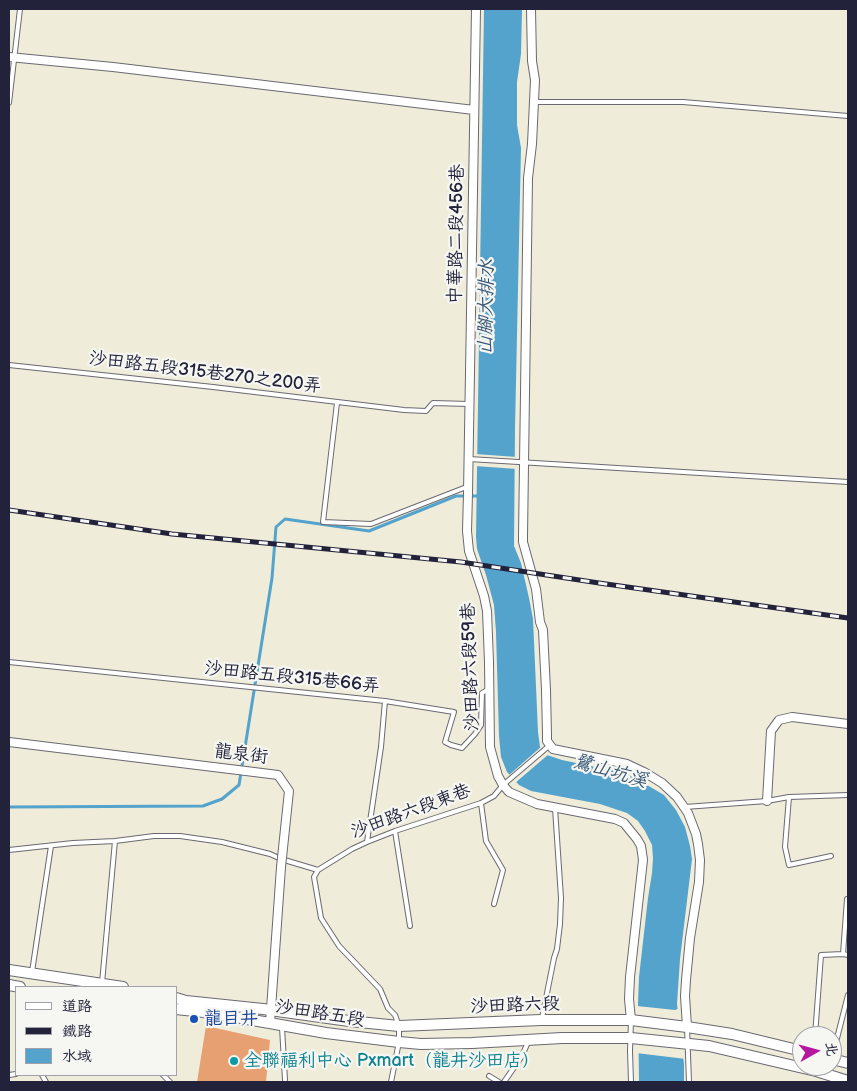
<!DOCTYPE html>
<meta charset="utf-8">
<style>
body{margin:0}
#map{position:relative;width:857px;height:1091px;overflow:hidden;background:#efecd9;font-family:"Balsamiq Sans","LXGW WenKai TC",sans-serif}
canvas{display:block}
.frame{position:absolute;inset:0;border:10px solid #22223b;pointer-events:none}
.legend{position:absolute;left:15px;top:986px;width:162px;height:90px;box-sizing:border-box;background:#f6f6f2;border:1px solid #a1a1a9;margin:0;padding:6px 9px;list-style:none;font-size:15px;color:#22223b}
.legend li{display:flex;align-items:center;gap:10px;height:25px}
.legend b{width:25px;border:1px solid #a1a1a9}
.north{position:absolute;left:792px;top:1026px;width:50px;height:50px;box-sizing:border-box;background:#f6f6f2;border:1px solid #a1a1a9;border-radius:50%;rotate:83deg;font-size:14px;font-weight:700;line-height:20px;text-align:center;color:#22223b}
.north::after{content:'';display:block;margin:auto;width:18px;height:22px;background:#b5179e;clip-path:polygon(50% 0,100% 100%,50% 72%,0 100%)}
</style>
<div id="map">
<canvas width="857" height="1091"></canvas>
<div class="frame"></div>
<ul class="legend">
<li><b style="height:6px;background:#fff"></b>道路</li>
<li><b style="height:6px;background:#22223b"></b>鐵路</li>
<li><b style="height:14px;background:#53a3cd"></b>水域</li>
</ul>
<div class="north">北</div>
</div>
<script>
const ctx = document.querySelector('canvas').getContext('2d');
ctx.lineJoin = 'round';
function paint(path, color) { ctx.fillStyle = color; ctx.fill(path, 'evenodd'); }
const toPath = rows => new Path2D(rows.map(r => 'M' + r).join(''));
function trace(path, color, width, dash) { ctx.strokeStyle = color; ctx.lineWidth = width; ctx.lineCap = dash ? 'butt' : 'round'; ctx.setLineDash(dash || []); ctx.stroke(path); }
function write(font, color, halo, rows, align = 'center') {
  ctx.font = font + ' "Balsamiq Sans","LXGW WenKai TC",sans-serif'; ctx.lineWidth = 4.5; ctx.setLineDash([]); ctx.textBaseline = 'middle'; ctx.strokeStyle = halo; ctx.fillStyle = color; for (const [text, x, y, turn = 0] of rows) {
    ctx.save(); ctx.translate(x, y); ctx.rotate((+turn || 0) * Math.PI / 180); ctx.textAlign = isNaN(turn) ? turn : align; if (halo) ctx.strokeText(text, 0, 0); ctx.fillText(text, 0, 0); ctx.restore();
  }
}
paint(toPath([
 [484,9,522,9,521,54,517,82,517,125,521,148,515,429,514,546,521,563,529,598,533,619,538,732,540,747,547,755,562,760,600,768,617,771,635,778,664,795,676,810,685,827,690,846,692,859,680,959,677,1004,684,1064,684,1082,639,1082,638,1003,639,977,648,898,652,873,653,858,652,845,645,831,638,821,627,813,600,804,531,791,519,785,507,772,501,757,499,736,496,632,494,605,486,575,477,549,476,537]
]), '#53a3cd');
paint(toPath([
 [475,454,517,457,517,469,475,466],
 [542,746,549,754,515,783,508,776],
 [635,1004,637,1006,675,1010,680,1008,686,1059,636,1053]
]), '#efecd9');
trace(toPath([
 [9,807,203,806,222,799,239,785,272,578,276,527,285,519,369,531,456,496,480,496]
]), '#53a3cd', 3);
paint(toPath([
 [206,1026,270,1040,266,1082,197,1082]
]), '#e6a071');
const lane = toPath([
 [534,102,683,102,848,116],
 [9,103,20,9],
 [9,365,213,387,404,410,426,411,433,403,469,404],
 [337,403,323,522,371,524,469,486],
 [469,459,848,482],
 [9,662,385,701,454,712,445,742,451,745,462,748,475,734,481,725,482,693,489,689],
 [789,797,785,847,789,865,831,856],
 [481,803,486,841,503,870,494,904],
 [685,807,767,801,789,797,848,795],
 [395,831,410,926],
 [367,842,381,747,385,701],
 [9,850,73,843,115,841,154,836,180,836,222,842,270,854,281,859,318,870],
 [843,954,847,899],
 [32,972,51,846],
 [102,983,115,841],
 [542,1018,554,958,557,949,560,924,561,898,555,808],
 [282,1027,285,1080],
 [687,1027,689,1082],
 [815,1036,821,955,843,954,848,955],
 [832,1058,848,995],
 [9,1075,16,1074],
 [42,1075,46,1082],
 [163,1075,170,1082],
 [489,1076,499,1082],
 [391,1082,399,1042,399,1026,395,1015,388,1008,380,989,339,946,321,918,314,877,318,870,352,849,367,842,395,831,481,803,494,796,503,785,550,745],
 [504,1082,522,1056,528,1042],
 [631,1082,630,1051,631,1020]
]);
const street = toPath([
 [476,9,468,493,467,531,469,551,484,596,487,611,489,662,490,747,498,776,503,785,509,792,537,804,615,819,624,823,637,839,641,846,643,860,630,977,629,999,631,1020],
 [531,9,532,61,535,80,532,144,528,178,523,536,523,542,536,589,540,622,543,630,546,690,547,735,547,741,553,749,627,764,644,772,662,783,677,797,688,813,696,834,698,844,700,860,699,882,690,938,686,980,685,996,687,1027],
 [9,57,113,67,474,110],
 [9,742,246,771],
 [767,801,771,731,779,720,792,717,848,724],
 [270,1023,281,867]
]);
const secondary = toPath([
 [9,970,123,987],
 [9,985,20,987],
 [176,998,186,1001,263,1009,349,1021,399,1026,541,1020,631,1020,687,1027,732,1034,802,1051],
 [176,1009,213,1013,326,1033,399,1042,421,1044,472,1043,562,1038,631,1038,709,1046,816,1071,848,1081],
 [832,1059,848,1063]
]);
trace(lane, '#6a6972', 6);
trace(street, '#6a6972', 10);
trace(secondary, '#6a6972', 12);
trace(lane, '#fff', 4);
trace(street, '#fff', 8);
trace(secondary, '#fff', 10);
const rail = toPath([
 [9,510,172,534,461,562,599,583,848,618]
]);
trace(rail, '#22223b', 5);
trace(rail, '#f6f6f2', 3, [9]);
const streetBridge = toPath([
 [246,771,278,775,289,791,281,867]
]);
trace(streetBridge, '#6a6972', 10, []);
trace(streetBridge, '#fff', 8);
for (const [x, y, r, color] of [
 [194,1019,5,"#1a4fb4"],
 [234,1061,5,"#0f9aa8"]
]) { const dot = new Path2D(); dot.arc(x, y, r, 0, 2 * Math.PI); ctx.fillStyle = color; ctx.fill(dot); trace(dot, '#f6f6f2', 2); }
write('18px', '#22223b', '#f6f6f2', [
 ["中華路二段456巷",457,234,-89],
 ["沙田路五段315巷270之200弄",205,373,7],
 ["沙田路六段59巷",471,667,-92],
 ["沙田路五段315巷66弄",292,678,6],
 ["龍泉街",241,755,7],
 ["沙田路六段東巷",411,812,-20],
 ["沙田路六段",515,1006,-2],
 ["沙田路五段",320,1014,9]
]);
write('18px', '#164399', '#f6f6f2', [
 ["龍目井",204,1019]
], 'left');
write('18px', '#0d838f', '#f6f6f2', [
 ["全聯福利中心 Pxmart（龍井沙田店）",244,1061]
], 'left');
write('italic 19px', '#365675', '#f6f6f2', [
 ["山腳大排水",487,307,-89],
 ["鷺山坑溪",610,772,16]
]);
</script>
